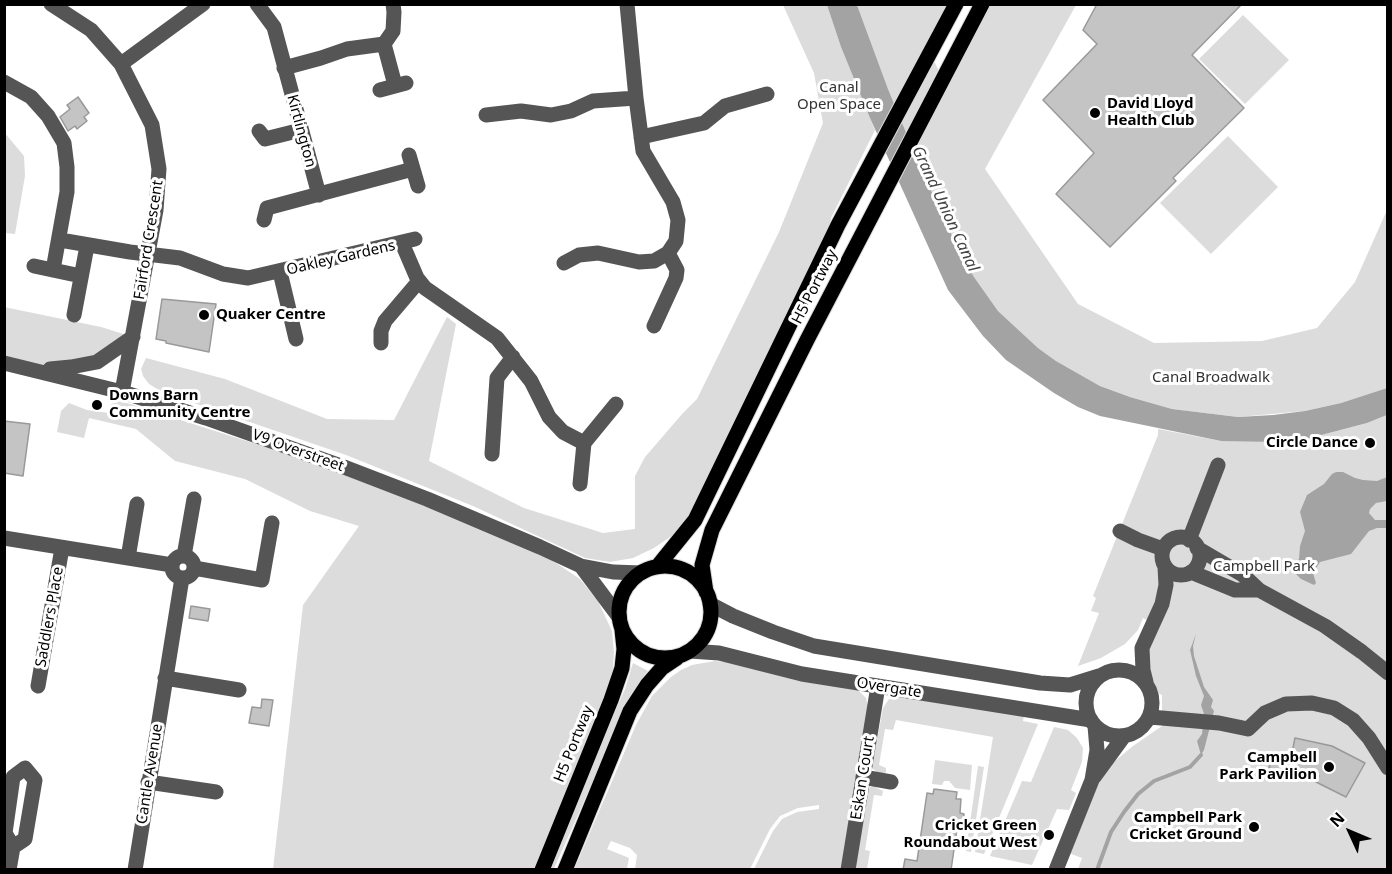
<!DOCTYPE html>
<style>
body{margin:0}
#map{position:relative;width:1392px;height:874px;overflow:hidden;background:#fff;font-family:"Noto Sans",sans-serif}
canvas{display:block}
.frame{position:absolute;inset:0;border:6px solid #000;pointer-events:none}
.north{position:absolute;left:1320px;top:802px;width:60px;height:60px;-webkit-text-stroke:4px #fff;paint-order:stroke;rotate:314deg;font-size:16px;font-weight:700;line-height:24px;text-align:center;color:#000}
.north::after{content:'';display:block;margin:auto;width:21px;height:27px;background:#000;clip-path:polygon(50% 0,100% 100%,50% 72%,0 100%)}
</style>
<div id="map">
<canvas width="1392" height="874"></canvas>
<div class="frame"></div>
<div class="north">N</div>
</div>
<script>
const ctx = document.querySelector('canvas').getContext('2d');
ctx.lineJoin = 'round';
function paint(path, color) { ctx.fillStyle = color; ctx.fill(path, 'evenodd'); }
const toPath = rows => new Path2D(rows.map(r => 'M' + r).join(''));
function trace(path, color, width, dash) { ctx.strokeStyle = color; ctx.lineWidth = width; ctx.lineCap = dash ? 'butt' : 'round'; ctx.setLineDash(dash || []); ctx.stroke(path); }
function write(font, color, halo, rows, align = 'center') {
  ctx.font = font + ' "Noto Sans",sans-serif'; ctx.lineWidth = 6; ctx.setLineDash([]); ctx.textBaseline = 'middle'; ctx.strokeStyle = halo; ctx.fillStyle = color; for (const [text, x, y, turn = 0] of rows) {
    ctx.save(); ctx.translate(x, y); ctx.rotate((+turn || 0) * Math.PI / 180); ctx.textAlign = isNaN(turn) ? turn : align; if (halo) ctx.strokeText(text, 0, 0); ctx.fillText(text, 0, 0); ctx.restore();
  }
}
paint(toPath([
 [783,5,827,5,841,47,875,130,831,218,824,254,695,520,654,548,633,558,610,562,585,558,473,506,346,455,162,392,149,384,143,376,141,369,146,358,225,379,327,419,394,420,447,317,456,324,429,461,524,508,603,533,635,529,635,476,645,457,683,413,697,399,779,232,823,123,814,73],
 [857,5,956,5,930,53,943,79,982,5,1076,5,985,169,1078,304,1154,343,1262,341,1317,328,1355,282,1387,210,1387,388,1341,403,1305,411,1238,417,1172,409,1130,397,1100,386,1056,361,1038,348,998,311,974,277,962,257,922,171,888,89],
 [1243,15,1289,60,1245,104,1199,59],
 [4,132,24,156,25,176,15,234,5,233],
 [1228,136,1278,187,1211,254,1160,203],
 [4,307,101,327,133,337,71,367,5,363],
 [121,401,344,472,547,557,580,579,598,601,612,631,614,652,611,700,542,869,273,869,303,605,359,526,310,511,245,479,175,461,136,429,89,418,84,438,57,432,61,411,69,403,87,410,109,413,111,404],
 [1387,415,1387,869,1078,869,1082,858,1063,851,1092,780,1133,746,1162,726,1162,695,1150,689,1143,670,1153,623,1143,618,1138,630,1125,644,1101,658,1078,666,1099,613,1091,611,1096,598,1093,596,1158,435,1158,429,1221,441,1310,438,1367,423],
 [715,661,726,662,858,690,866,698,868,707,841,869,754,869,773,831,782,819,797,812,819,809,819,805,798,808,780,816,770,829,750,869,635,869,637,855,630,848,611,841,607,849,629,858,627,869,574,870,636,725,652,696,671,677,681,670,692,665],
 [633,663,648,671,632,692,554,869,546,870,625,689],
 [898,695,1024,716,1023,721,1038,724,984,854,975,852,993,737,896,720,893,730,885,729,879,765,886,768,886,771,885,774,879,774,872,768,883,708,889,699],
 [1054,727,1068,730,1077,738,1083,748,1082,762,1071,790,1076,793,1069,810,1057,809,1032,865,990,856,1022,781,1031,782],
 [935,760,972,765,970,790,955,788,949,781,944,781,942,785,932,784],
 [978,766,984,767,971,852,966,851],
 [873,786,883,791,882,796,874,795,865,850,870,851,867,869,854,870,868,788]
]), '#dcdcdc');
paint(toPath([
 [827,5,857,5,888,89,922,171,962,257,974,277,998,311,1038,348,1056,361,1100,386,1130,397,1172,409,1238,417,1273,415,1305,411,1341,403,1387,388,1387,415,1367,423,1310,438,1279,442,1221,441,1100,416,1078,407,1054,393,1006,360,983,336,948,290,870,118,841,47],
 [1336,472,1343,472,1355,478,1363,480,1377,481,1387,477,1387,501,1376,503,1370,509,1369,513,1375,520,1387,520,1387,528,1377,528,1369,531,1351,554,1320,562,1313,573,1316,583,1314,585,1301,579,1291,569,1292,566,1299,559,1300,546,1305,531,1300,512,1307,495,1324,484,1332,474],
 [1196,634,1193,646,1194,656,1204,687,1213,700,1211,707,1214,711,1204,750,1201,755,1197,741,1202,734,1204,714,1201,705,1204,696,1196,676,1190,650]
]), '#a3a3a3');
trace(toPath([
 [1097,870,1111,832,1124,812,1138,794,1154,781,1190,767,1201,755]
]), '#a3a3a3', 4);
const building = toPath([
 [1097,4,1242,4,1192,55,1244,108,1173,178,1176,181,1110,247,1056,194,1094,153,1043,100,1097,44,1083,30,1097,4],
 [78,97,89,113,84,117,87,121,77,129,75,126,68,131,60,117,70,109,67,105,78,97],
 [162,299,216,304,209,352,166,343,166,341,156,339,162,299],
 [4,421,30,424,23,476,4,473,4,421],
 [191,606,210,609,208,621,189,618,191,606],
 [262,699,273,700,269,726,249,723,252,707,261,708,262,699],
 [1295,738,1332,746,1365,763,1346,797,1316,782,1319,776,1287,769,1279,774,1273,772,1273,769,1269,768,1272,753,1291,758,1295,738],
 [934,789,957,792,956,799,961,799,960,813,964,814,962,830,957,829,951,870,903,870,905,859,917,861,927,793,933,794,934,789]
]);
paint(building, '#c4c4c4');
trace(building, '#999', 1.5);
const major = toPath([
 '619 612a46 46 0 1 1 92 0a46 46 0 1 1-92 0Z',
 [657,567,695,520,838,225,956,4],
 [706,592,702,565,712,530,807,340,982,4],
 [542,870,611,700,622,668,624,649,622,630],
 [565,870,630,711,647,685,662,668,677,658]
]);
trace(major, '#dbdbdb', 17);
trace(toPath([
 [51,4,91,30,121,64,152,125,159,169,156,210,122,392],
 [257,4,274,27,319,195],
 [393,4,394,12,393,31,384,44,395,85],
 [121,64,203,4],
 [284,68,321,58,347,49,384,44],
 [4,82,31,97,48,116,64,143,67,167,67,192,53,270],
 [380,90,406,83],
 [486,115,521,111,551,115,571,111,593,101,636,98],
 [259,131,265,139,301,130],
 [641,137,704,123,725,106,767,94],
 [409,155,418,186],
 [264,220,267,208,413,169],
 [60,240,130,252,180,258,223,274,248,278,415,239],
 [402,243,417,278,425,288,497,338,531,381,549,417,563,432,584,443],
 [564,263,579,255,598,253,639,262,654,261,668,253,676,241,678,220,673,202,643,151,636,98,627,4],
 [34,266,81,276],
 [280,272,296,339],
 [74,315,87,246],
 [654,326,676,278,677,270,668,253],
 [381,343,381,331,385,321,419,281],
 [4,363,122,392,206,418,344,467,427,499,540,547,581,566,613,572,641,573],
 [50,369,71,367,97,362,133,337],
 [492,454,497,378,513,357],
 [580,484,584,443,616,404],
 [1120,531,1138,540,1163,549],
 '1162 556a19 19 0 1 1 38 0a19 19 0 1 1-38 0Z',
 [4,538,172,565],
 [1189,540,1218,465],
 [1197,548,1243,575,1259,590,1325,626,1362,652,1388,673],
 [184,556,194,499],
 '172 567a11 11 0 1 1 22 0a11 11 0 1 1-22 0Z',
 [128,558,137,504],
 [581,566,619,617],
 [194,568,262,580,272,523],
 [1191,572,1235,590,1259,590],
 [710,604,733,616,773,632,814,646,1040,683,1070,685,1099,676],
 [690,651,719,653,802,674,1091,720],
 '1086 703a33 33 0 1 1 66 0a33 33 0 1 1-66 0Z',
 [165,678,239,690],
 [1146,682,1143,670,1142,648,1162,604,1166,585,1165,567],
 [38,686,62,548],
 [1150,717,1219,723,1248,729,1265,713,1286,704,1312,703,1334,708,1353,720,1369,738,1388,768],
 [863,777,891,782],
 [1094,777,1124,736],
 [148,782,216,792],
 [9,870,13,847,5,833,13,777,25,768,35,780,25,839,13,847],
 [135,870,182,578],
 [848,870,878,686],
 [1056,870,1092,780,1097,750,1095,726]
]), '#555', 15);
trace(major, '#000', 15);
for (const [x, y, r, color] of [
 [1095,113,6,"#000"],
 [204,315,6,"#000"],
 [97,405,6,"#000"],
 [1370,443,6,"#000"],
 [1329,767,6,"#000"],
 [1254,827,6,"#000"],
 [1049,835,6,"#000"]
]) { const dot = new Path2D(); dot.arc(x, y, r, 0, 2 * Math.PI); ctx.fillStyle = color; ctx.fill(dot); trace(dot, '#fff', 2); }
write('15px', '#333', '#fff', [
 ["Canal",839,88],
 ["Open Space",839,105],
 ["Canal Broadwalk",1211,378],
 ["Campbell Park",1264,567]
]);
write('bold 15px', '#000', '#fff', [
 ["David Lloyd",1107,104,"left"],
 ["Health Club",1107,121,"left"],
 ["Quaker Centre",216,315,"left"],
 ["Downs Barn",109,396,"left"],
 ["Community Centre",109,413,"left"],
 ["Circle Dance",1358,443],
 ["Campbell",1317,758],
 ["Park Pavilion",1317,775],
 ["Campbell Park",1242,818],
 ["Cricket Ground",1242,835],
 ["Cricket Green",1037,826],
 ["Roundabout West",1037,843]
], 'right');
write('15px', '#000', '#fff', [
 ["Kirtlington",301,131,75],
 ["Fairford Crescent",149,240,-81],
 ["Oakley Gardens",341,258,-13],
 ["H5 Portway",815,287,-63],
 ["V9 Overstreet",298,451,20],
 ["Saddlers Place",50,617,-80],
 ["Overgate",889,688,9],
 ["H5 Portway",574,744,-68],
 ["Cantle Avenue",150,774,-81],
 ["Eskan Court",863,778,-81]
]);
write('italic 16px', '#444', '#fff', [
 ["Grand Union Canal",945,209,65]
]);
</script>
